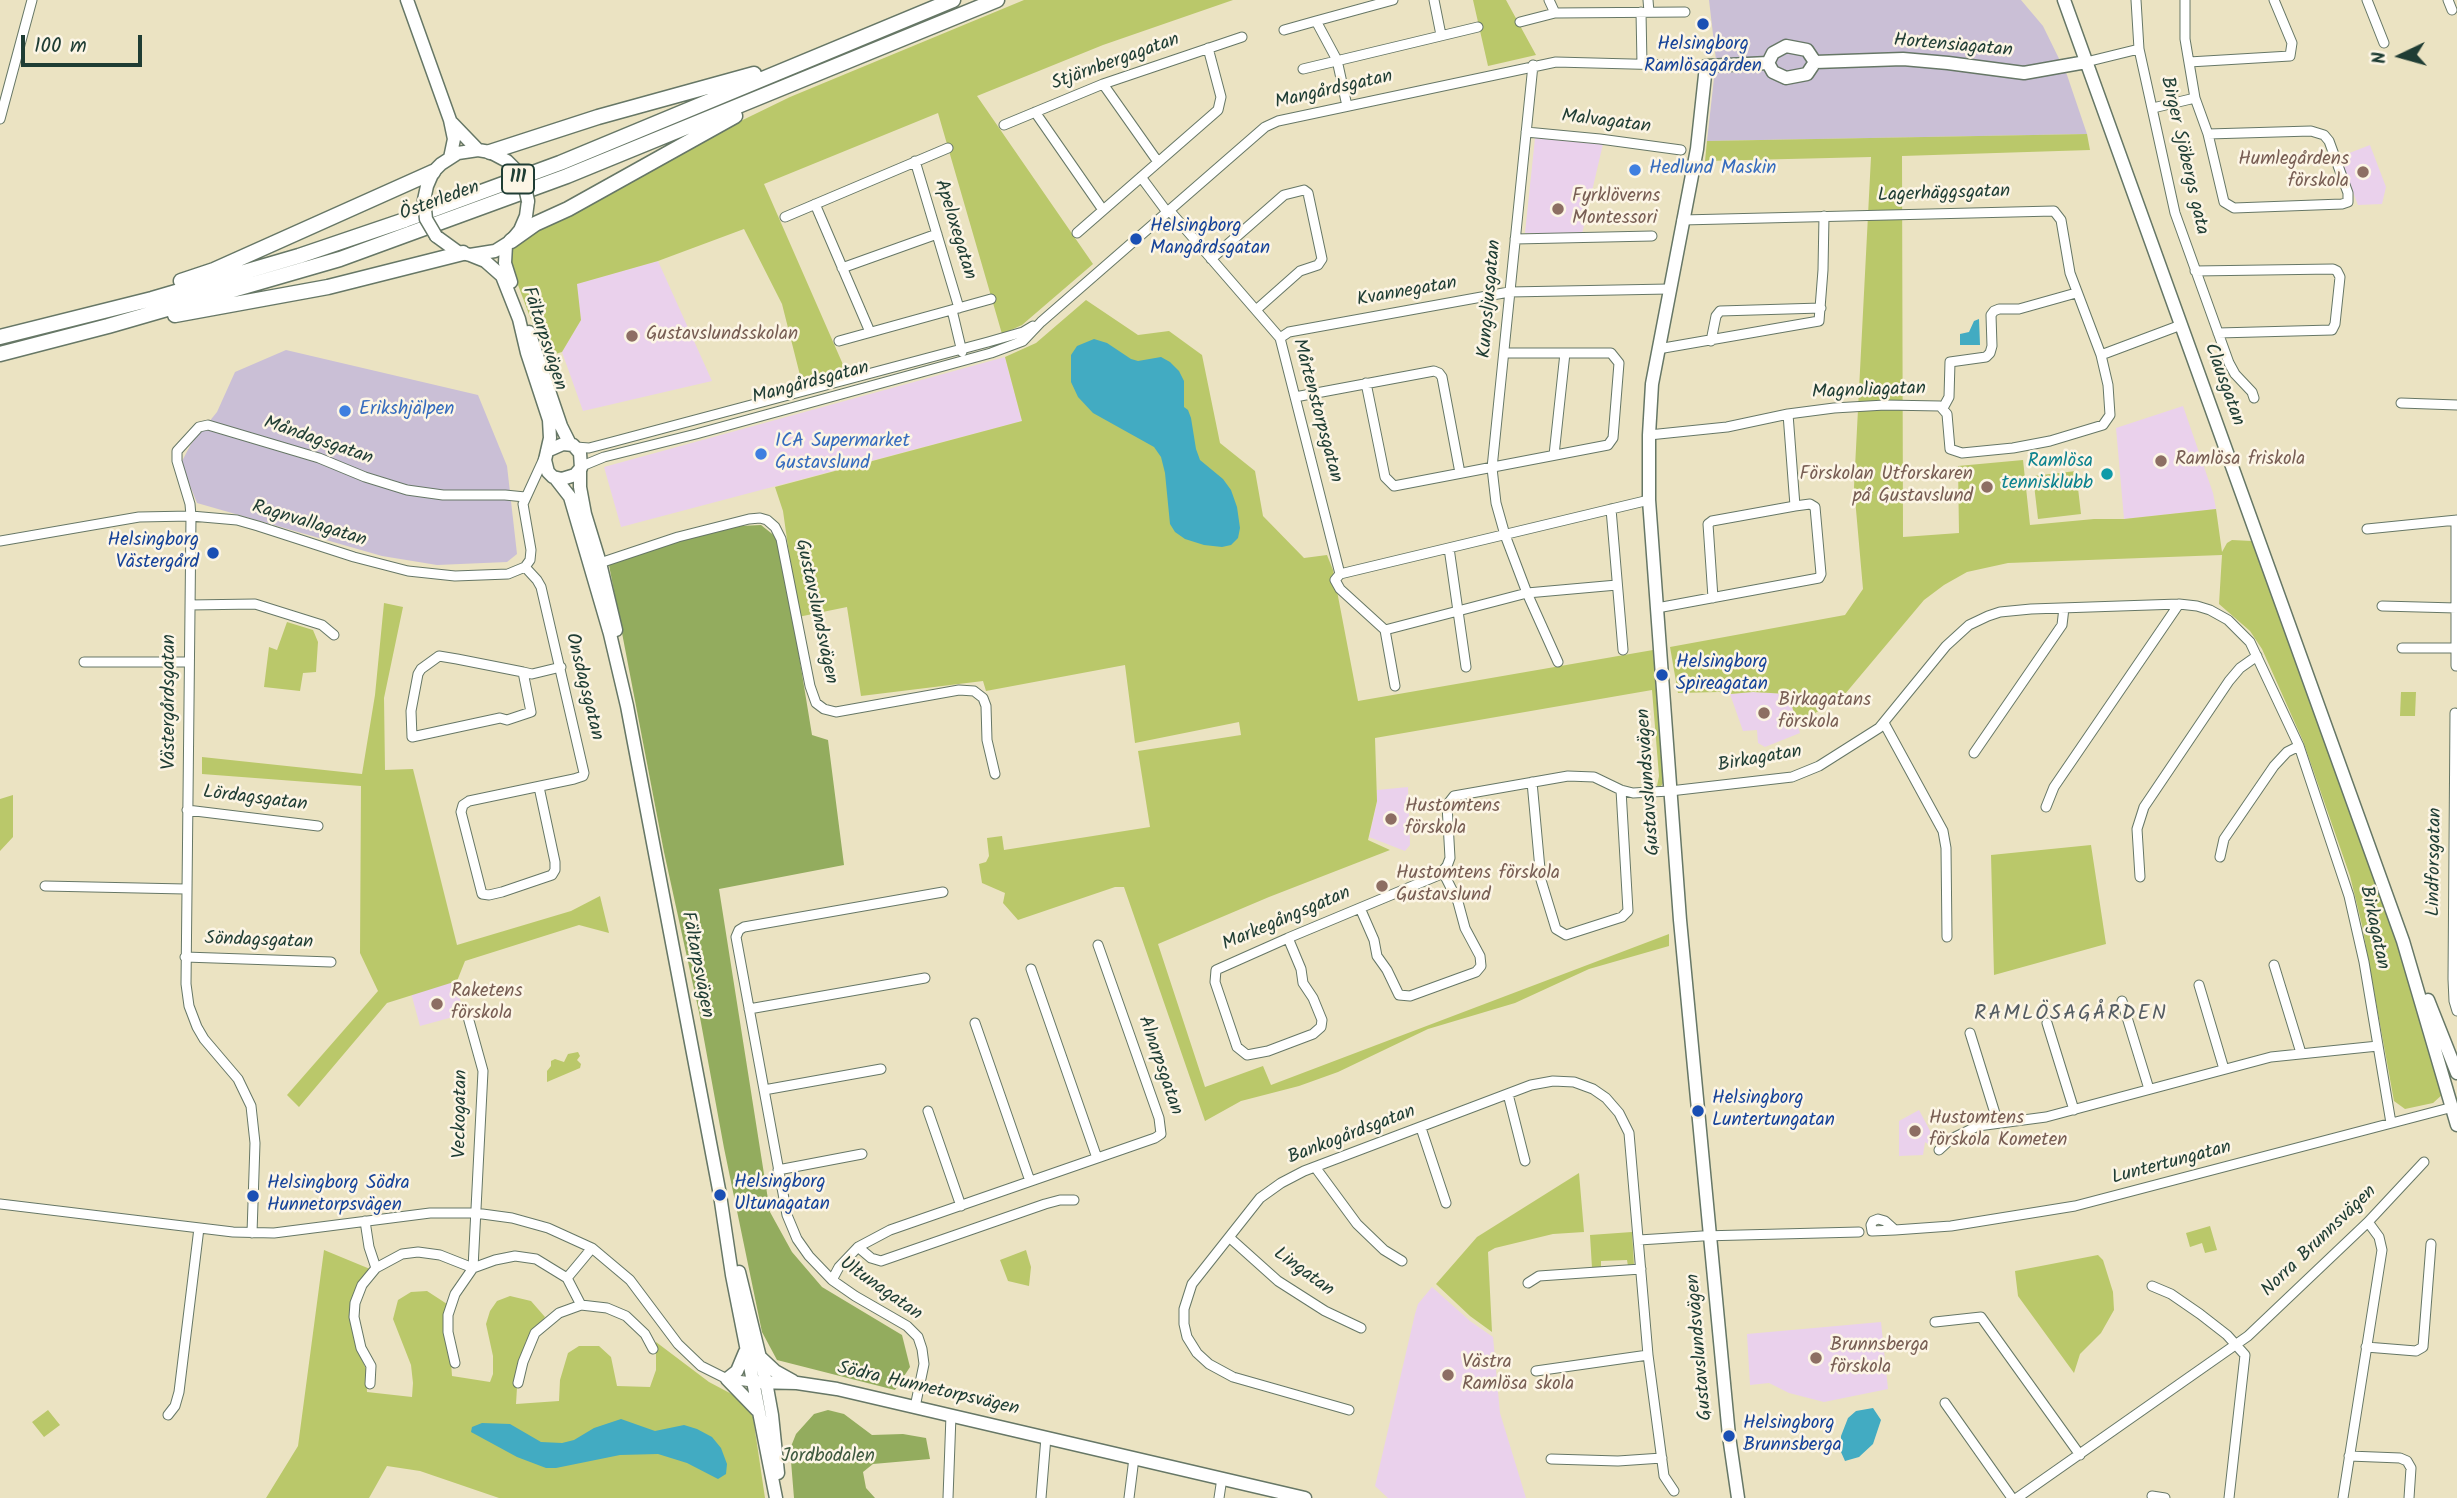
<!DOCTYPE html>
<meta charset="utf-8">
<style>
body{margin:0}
#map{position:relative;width:2457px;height:1498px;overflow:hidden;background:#ebe3c2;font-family:Kalam,sans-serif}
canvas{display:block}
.north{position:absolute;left:2366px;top:21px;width:70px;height:70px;-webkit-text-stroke:5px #fcf5e5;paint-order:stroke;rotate:265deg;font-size:19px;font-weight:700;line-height:28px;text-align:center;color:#1f3d34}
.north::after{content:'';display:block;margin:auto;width:24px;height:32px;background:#1f3d34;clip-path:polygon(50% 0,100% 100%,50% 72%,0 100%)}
.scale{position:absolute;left:21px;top:35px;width:121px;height:32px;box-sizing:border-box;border:4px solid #1f3d34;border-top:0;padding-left:9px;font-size:21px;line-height:24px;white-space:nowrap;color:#1f3d34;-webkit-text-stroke:5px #fcf5e5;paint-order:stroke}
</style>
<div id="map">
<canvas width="2457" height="1498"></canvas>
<div class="north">N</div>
<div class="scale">100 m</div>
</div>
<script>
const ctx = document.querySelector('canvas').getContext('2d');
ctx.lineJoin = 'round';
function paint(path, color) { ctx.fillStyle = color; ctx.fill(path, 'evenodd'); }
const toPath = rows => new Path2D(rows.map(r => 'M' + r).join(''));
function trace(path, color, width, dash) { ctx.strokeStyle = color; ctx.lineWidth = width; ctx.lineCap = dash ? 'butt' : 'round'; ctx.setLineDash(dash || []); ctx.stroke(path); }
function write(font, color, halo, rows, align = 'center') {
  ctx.font = font + ' Kalam,sans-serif'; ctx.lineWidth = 5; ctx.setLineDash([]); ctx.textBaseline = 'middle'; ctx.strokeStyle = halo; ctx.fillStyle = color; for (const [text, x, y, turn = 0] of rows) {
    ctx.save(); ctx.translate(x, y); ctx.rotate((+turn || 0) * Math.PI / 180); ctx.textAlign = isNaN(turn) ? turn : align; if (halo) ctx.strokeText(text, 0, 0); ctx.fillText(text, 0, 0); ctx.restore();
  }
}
paint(toPath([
 [1535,138,1603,144,1582,234,1525,233],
 [2370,145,2386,187,2382,204,2358,205,2339,157],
 [658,261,712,381,583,411,562,352,581,320,576,284],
 [1005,357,1022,421,621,527,604,467],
 [2183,406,2213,493,2216,509,2124,519,2116,428],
 [1753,692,1788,694,1800,733,1765,747,1758,743,1757,730,1743,731,1730,694],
 [1408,787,1410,845,1405,851,1369,837,1377,802,1377,790],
 [455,981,464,1014,420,1026,411,993],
 [1919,1110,1936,1142,1929,1145,1925,1142,1923,1155,1899,1156,1899,1121],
 [1432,1287,1470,1321,1493,1337,1500,1413,1526,1498,1388,1498,1375,1486,1415,1314,1418,1304],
 [1881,1322,1888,1389,1824,1402,1789,1393,1769,1383,1750,1385,1747,1334]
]), '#ead1ec');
paint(toPath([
 [1709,0,2021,0,2043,26,2067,75,2087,134,1707,141,1716,60],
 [286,350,478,395,507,466,517,554,507,562,437,565,382,556,197,503,181,463,191,444,217,412,235,372]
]), '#cabfd6');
paint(toPath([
 [1024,0,1233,0,1103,45,977,96,1093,264,1022,325,1002,334,938,113,764,184,848,376,803,387,782,304,744,229,658,261,577,284,581,320,562,352,545,357,509,261,510,253,527,233,716,133,790,97],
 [1473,0,1506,0,1536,55,1488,66],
 [2087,134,2090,150,1902,156,1903,537,1959,533,1958,466,2023,460,2030,525,2094,519,2124,519,2216,509,2222,552,2227,543,2232,540,2252,541,2393,929,2443,1094,2433,1103,2405,1109,2394,1101,2362,925,2350,876,2303,741,2262,649,2250,631,2219,604,2222,555,2008,563,1967,572,1944,585,1924,600,1845,694,1825,708,1797,722,1788,694,1753,692,1730,694,1719,692,1678,693,1670,647,1845,615,1863,589,1854,487,1871,157,1705,161,1707,141],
 [1086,300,1138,335,1169,331,1202,355,1220,443,1255,471,1263,516,1304,558,1327,555,1333,570,1358,701,1653,650,1663,783,1661,786,1657,786,1659,776,1652,690,1375,738,1377,801,1368,840,1390,850,1269,897,1158,944,1205,1087,1263,1066,1271,1085,1669,934,1669,946,1589,969,1515,1003,1428,1029,1338,1072,1299,1086,1241,1101,1205,1121,1124,887,1115,887,1018,920,1003,903,1005,893,982,883,979,864,986,862,989,856,987,838,1002,836,1004,850,1150,827,1138,751,1241,735,1239,722,1135,743,1125,665,986,691,983,681,861,696,847,607,798,617,783,511,775,487,1022,421,1005,357,1036,343],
 [2076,471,2081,514,2038,519,2033,476],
 [384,603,403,607,384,698,385,770,413,769,457,945,571,911,600,896,609,933,579,925,465,961,457,981,387,1003,299,1107,287,1095,378,991,360,953,361,786,202,774,202,757,362,774,375,695],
 [287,622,313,630,318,642,316,672,303,673,300,691,264,687,269,647,277,650],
 [2401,692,2416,692,2415,716,2400,716],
 [13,795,13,837,0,851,0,799],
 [2091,845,2106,944,1994,975,1991,855],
 [578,1052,580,1056,577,1060,581,1064,580,1068,547,1082,547,1071,551,1066,551,1061,555,1059,564,1062,568,1054],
 [1579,1173,1584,1232,1553,1234,1495,1248,1488,1252,1492,1332,1470,1316,1436,1284,1477,1237],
 [2210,1226,2217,1250,2205,1253,2202,1243,2190,1247,2186,1233],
 [1632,1232,1634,1265,1628,1266,1627,1260,1601,1261,1601,1268,1592,1268,1590,1235],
 [324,1250,370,1269,358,1285,357,1349,366,1369,367,1392,412,1397,413,1383,411,1365,393,1319,398,1300,411,1292,427,1291,447,1304,452,1376,490,1382,493,1374,493,1356,486,1324,490,1311,497,1301,510,1296,531,1301,545,1317,526,1341,518,1371,516,1404,559,1401,560,1380,568,1353,579,1346,599,1346,611,1357,617,1386,650,1387,656,1370,656,1342,709,1382,741,1399,753,1417,765,1498,499,1498,420,1471,387,1466,369,1498,266,1498,298,1446],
 [1026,1250,1031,1267,1029,1286,1008,1281,1000,1260],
 [2098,1255,2103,1260,2113,1292,2114,1310,2101,1333,2080,1354,2074,1373,2018,1296,2015,1271],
 [48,1410,60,1425,44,1437,32,1422]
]), '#bac86a');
paint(toPath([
 [761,525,776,537,793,619,812,735,828,740,844,865,719,889,770,1212,792,1252,822,1287,902,1335,910,1367,895,1390,777,1360,762,1332,724,1148,699,1012,664,852,609,565,681,541,740,526],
 [828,1410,844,1414,872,1435,903,1434,926,1438,930,1459,873,1464,863,1472,866,1488,875,1498,794,1498,790,1449,796,1434,814,1414]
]), '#93ac5e');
paint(toPath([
 [1979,319,1980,345,1960,345,1960,334,1969,332,1974,321],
 [1094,339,1107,343,1131,359,1138,361,1161,357,1170,362,1179,371,1184,381,1184,407,1188,410,1191,418,1196,449,1200,460,1223,479,1231,490,1237,507,1240,528,1238,538,1231,545,1222,547,1204,545,1185,539,1175,532,1170,524,1165,473,1161,457,1154,447,1093,413,1078,397,1071,382,1071,355,1077,346],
 [1873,1408,1881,1420,1873,1444,1859,1457,1845,1461,1841,1452,1841,1436,1848,1418,1856,1411],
 [621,1419,655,1431,684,1425,697,1429,712,1437,721,1448,727,1464,726,1474,718,1479,687,1463,658,1454,620,1455,556,1468,546,1468,517,1457,471,1432,472,1427,482,1423,510,1424,541,1442,562,1443,574,1440,594,1428]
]), '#42abc2');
const street = toPath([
 [1434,0,1441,35],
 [1549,0,1555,13,1685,12],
 [1648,0,1649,12],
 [2185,0,2185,39,2195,98],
 [2367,0,2384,43],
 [2448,0,2452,10],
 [1641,12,1642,64],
 [1316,21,1393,0],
 [1520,22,1555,13],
 [1284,30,1316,21,1337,60,1347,106],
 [2139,49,2175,213,2229,363,2235,374,2252,392,2254,398],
 [2086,62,2139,49,2136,0],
 [2189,62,2290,56,2292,43,2274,0],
 [1533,65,1492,468,1496,503,1505,535,1527,593,1558,662],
 [1303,69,1478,27],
 [1103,84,1158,162],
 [2153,108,2195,98,2208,134,2224,202,2234,208,2342,204,2348,202,2348,193,2329,141,2324,135,2311,131,2208,134],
 [1035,112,1103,210],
 [0,119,32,0],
 [1004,125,1103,84,1242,37],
 [1526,132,1600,139,1681,150],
 [915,161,959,308],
 [1141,177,1167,212],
 [815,204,870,332],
 [1169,210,1280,338,1340,574],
 [785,217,948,148],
 [1077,233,1218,110,1221,97,1208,48],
 [1515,239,1652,236],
 [1211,259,1284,195,1304,190,1308,193,1322,259,1318,265,1300,271,1256,310],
 [842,268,937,234],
 [2195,271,2333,269,2337,271,2340,277,2335,324,2332,330,2218,333],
 [952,310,962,352],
 [1280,338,1289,332,1509,292,1669,289],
 [839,341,991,299],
 [1711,341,1716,316,1720,311,1821,308],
 [1658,349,1819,321,1823,270,1824,216],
 [2101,355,2181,325],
 [1366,383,1385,477,1394,486,1608,445,1613,438,1619,363,1611,353,1504,353],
 [1295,397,1434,371,1439,373,1442,377,1460,473],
 [2401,403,2457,405],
 [1943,408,1949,397,1950,362,1986,357,1990,353,1992,346,1991,315,1994,311,1999,309,2019,309,2076,293],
 [1649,435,1727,427,1788,414,1834,408,1885,405,1940,406,1947,414,1950,449,1962,453,2013,448,2050,441,2103,425,2110,415,2108,385,2101,355,2070,273,2061,220,2054,211,1682,220],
 [576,447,589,448,612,442,988,342,1023,332,1033,326],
 [1554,455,1565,353],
 [582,466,604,457,696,434,991,353,1023,341,1041,322,1265,127,1278,121,1556,62,1706,66],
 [1611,509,1623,650],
 [2367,529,2457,520],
 [0,541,139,517,191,516,237,520,258,526,354,557,408,571,455,576,508,574,525,567,530,560,531,550,523,504,545,456],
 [1449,548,1466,667],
 [596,561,600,563,678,537,749,519,760,518,767,520,775,527,781,539,810,686,816,703,824,709,836,712,959,690,974,691,983,698,986,706,987,740,995,774],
 [525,567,537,580,541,587,584,773,583,776,574,779,469,801,463,805,461,812,482,894,489,895,502,892,552,875,555,870,555,862,539,787],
 [1713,598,1708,524,1712,521,1795,506],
 [190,605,255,604,322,625,334,635],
 [2382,606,2456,608],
 [1657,608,1819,578,1821,574,1815,507,1810,504,1795,506,1788,414],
 [1385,630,1527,593,1617,585],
 [2402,648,2455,648],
 [84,662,188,662],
 [2456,666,2456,520],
 [523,672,531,712,507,720,500,718,412,737,411,711,418,674,421,669,439,656,457,659,523,672,532,674,561,667],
 [1395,686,1385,630,1340,589,1335,580,1340,574,1649,500],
 [2455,713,2453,979,2454,1001,2457,1011],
 [1884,723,1943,831,1946,848,1947,937],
 [1974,753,2062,625,2064,608],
 [1532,782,1541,880,1556,929,1566,935,1622,917,1628,911,1621,790],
 [2046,807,2054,787,2179,604],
 [187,810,318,826],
 [2220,857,2224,839,2274,766,2287,752,2299,746],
 [2140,877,2137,829,2144,807,2229,681,2240,668,2257,656],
 [45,886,185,889],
 [1360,908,1374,940,1377,956,1387,970,1399,995,1410,996,1476,972,1481,966,1480,956,1465,928,1458,902,1443,872],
 [1288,938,1301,969,1303,983,1313,998,1322,1020,1321,1027,1313,1034,1268,1051,1247,1055,1237,1047,1215,982,1216,970,1288,938,1439,875,1447,866,1450,858,1447,805,1454,796,1568,776,1594,777,1621,790,1633,793,1670,791,1792,777,1819,766,1879,728,1946,646,1969,625,1988,616,2000,612,2031,609,2179,604,2197,606,2210,610,2228,620,2250,642,2299,746,2349,896,2364,962,2391,1123],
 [185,957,331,962],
 [2274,965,2301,1053],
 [1031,969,1097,1158],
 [2199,985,2224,1069],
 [2122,1001,2149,1089],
 [749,1009,925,978],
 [975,1023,1030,1181],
 [2047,1023,2074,1110],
 [1970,1033,1998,1123],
 [764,1090,881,1069],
 [1508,1094,1525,1161],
 [928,1111,961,1206],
 [1421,1128,1446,1203],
 [1939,1150,1951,1139,1978,1126,2046,1117,2271,1057,2378,1046],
 [1315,1167,1357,1224,1384,1250,1402,1261],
 [778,1170,862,1154],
 [0,1204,233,1232,274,1233,430,1213,475,1213,512,1218,548,1228,592,1248,630,1280,678,1344,701,1366,727,1379,753,1382],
 [365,1221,369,1247,376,1268,362,1285,355,1303,354,1317,361,1348,371,1366,370,1384],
 [1895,1230,1885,1221,1878,1219,1873,1221,1871,1225,1872,1231,1895,1230,1951,1226,2075,1206,2453,1107],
 [252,1233,255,1143,251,1106,238,1079,204,1039,197,1027,189,1006,186,984,191,516,190,504,177,461,177,451,199,427,208,425,319,458,365,477,407,490,443,495,505,495,525,497],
 [1230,1238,1278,1281,1325,1311,1361,1328],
 [1639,1240,1702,1236,1859,1232],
 [858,1247,871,1258,881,1261,1045,1204,1060,1200,1074,1200],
 [376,1268,402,1254,418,1252,440,1255,473,1268,483,1071,468,1017],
 [832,1280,839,1267,858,1247,890,1230,1155,1138,1161,1134,1159,1118,1098,945],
 [1528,1283,1539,1276,1641,1269],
 [2152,1286,2171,1294,2200,1314,2227,1335,2245,1355,2229,1498],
 [581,1305,607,1308,626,1316,645,1334,653,1349],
 [1935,1322,1981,1317,2080,1455],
 [2366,1347,2416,1351,2423,1347,2431,1244],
 [455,1363,448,1332,448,1315,455,1294,473,1268,495,1260,515,1256,536,1259,567,1278,592,1248],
 [1536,1371,1648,1355],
 [518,1383,523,1362,535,1333,559,1313,581,1305,567,1278],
 [1945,1403,2012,1498],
 [915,1407,924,1364,922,1349,918,1337,907,1326,855,1296,832,1280,809,1256,797,1239,787,1215,736,937,739,930,744,927,943,892],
 [1349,1410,1233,1377,1209,1364,1197,1353,1187,1337,1184,1324,1184,1309,1192,1284,1260,1198,1281,1183,1304,1171,1531,1085,1553,1081,1574,1082,1593,1089,1606,1098,1619,1113,1629,1133,1648,1355,1664,1476,1674,1491],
 [168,1415,175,1406,179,1392,199,1228],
 [2349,1456,2400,1458,2407,1461,2411,1468,2409,1498],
 [1551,1459,1618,1461,1662,1458],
 [2152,1496,2165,1498],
 [948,1498,951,1415],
 [1041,1498,1046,1437],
 [1129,1498,1134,1458],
 [1219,1498,1222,1478],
 [2017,1498,2248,1336,2368,1222,2424,1162],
 [2343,1498,2382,1250,2379,1237,2368,1222]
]);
const secondary = toPath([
 [407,0,450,120,454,139,450,158],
 [2064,0,2403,941,2457,1125],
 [1815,62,1903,59,1948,63,2024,73,2086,62],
 [1768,63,1773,72,1786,78,1807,74,1815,62],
 [1768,63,1773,53,1786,46,1807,50,1815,62],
 [452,123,478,150],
 [424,200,427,186,433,172,441,164,458,153,478,150,490,152,507,161,514,168],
 [436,236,458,252,470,255,495,251,511,241,520,230,526,216,528,201],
 [506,245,505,263,511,282],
 [470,255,485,261,502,276,519,319,527,353,549,420,550,438,545,460,548,472,553,477,562,479,575,475,581,468,580,453,573,445,563,444,547,451],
 [529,332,561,426,570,444],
 [580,470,580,487,585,514,600,563,616,630],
 [556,479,570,497,610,634,627,706,720,1195,732,1275,776,1498],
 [2428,1000,2457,1073],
 [739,1272,766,1382,772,1415,778,1473],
 [745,1352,737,1371,727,1379,757,1410],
 [760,1357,775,1371,793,1381],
 [753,1382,797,1383,837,1389,1305,1498],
 [1738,1498,1729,1436,1680,920,1649,500,1649,435,1652,384,1697,149,1706,66,1768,63]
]);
const primary = toPath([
 [490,152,598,117,754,74],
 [511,241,535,224,568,209,735,116],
 [181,281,214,270,433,172],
 [175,315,328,287,463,253],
 [0,337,152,299,299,256,405,220,560,163,953,0],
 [0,354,108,326,340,259,567,176,997,0]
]);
trace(street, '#676', 11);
trace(secondary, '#676', 15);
trace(primary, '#676', 17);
trace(street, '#fff', 9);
trace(secondary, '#fff', 12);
trace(primary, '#fff', 14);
const secondaryBridge = toPath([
 [514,168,524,183,528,201],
 [424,200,426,219,436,236]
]);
trace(secondaryBridge, '#676', 15, []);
trace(secondaryBridge, '#fff', 12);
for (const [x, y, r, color] of [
 [1703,24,7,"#1a4fb4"],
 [1635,170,7,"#3f7fe0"],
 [2363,172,7,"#8d6e63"],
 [1558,209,7,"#8d6e63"],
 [1136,239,7,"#1a4fb4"],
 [632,336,7,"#8d6e63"],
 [345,411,7,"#3f7fe0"],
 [761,454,7,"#3f7fe0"],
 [2161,461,7,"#8d6e63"],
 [2107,474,7,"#0f9aa8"],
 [1987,487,7,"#8d6e63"],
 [213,553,7,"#1a4fb4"],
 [1662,675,7,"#1a4fb4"],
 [1764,713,7,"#8d6e63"],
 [1391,819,7,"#8d6e63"],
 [1382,886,7,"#8d6e63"],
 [437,1004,7,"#8d6e63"],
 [1698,1111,7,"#1a4fb4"],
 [1915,1131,7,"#8d6e63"],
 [720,1195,7,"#1a4fb4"],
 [253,1196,7,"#1a4fb4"],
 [1816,1358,7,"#8d6e63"],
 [1448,1375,7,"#8d6e63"],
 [1729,1436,7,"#1a4fb4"]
]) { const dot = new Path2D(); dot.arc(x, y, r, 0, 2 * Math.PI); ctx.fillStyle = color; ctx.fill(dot); trace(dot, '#fcf5e5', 2.5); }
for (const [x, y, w] of [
 [518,179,32]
]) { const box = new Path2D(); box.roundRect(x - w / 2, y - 14.5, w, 29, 5); ctx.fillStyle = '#fcf5e5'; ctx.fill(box); trace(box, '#1f3d34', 2); }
write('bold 18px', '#1f3d34', null, [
 ["111",518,179]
]);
write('19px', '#164399', '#fcf5e5', [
 ["Helsingborg",1703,46,"center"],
 ["Ramlösagården",1703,68,"center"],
 ["Helsingborg",1150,228],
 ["Mangårdsgatan",1150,250],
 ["Helsingborg",199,542,"right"],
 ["Västergård",199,564,"right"],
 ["Helsingborg",1676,664],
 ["Spireagatan",1676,686],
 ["Helsingborg",1712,1100],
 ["Luntertungatan",1712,1122],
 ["Helsingborg",734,1184],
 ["Ultunagatan",734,1206],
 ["Helsingborg Södra",267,1185],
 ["Hunnetorpsvägen",267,1207],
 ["Helsingborg",1743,1425],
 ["Brunnsberga",1743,1447]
], 'left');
write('19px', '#1f3d34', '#fcf5e5', [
 ["Hortensiagatan",1953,47,5],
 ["Stjärnbergagatan",1116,63,-20],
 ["Mangårdsgatan",1334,91,-13],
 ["Malvagatan",1606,123,7],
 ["Birger Sjöbergs gata",2183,156,77],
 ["Lagerhäggsgatan",1944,195,-2],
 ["Österleden",440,202,-20],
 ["Apeloxegatan",954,230,73],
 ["Kvannegatan",1407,293,-10],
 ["Kungsljusgatan",1491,299,-85],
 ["Fältarpsvägen",543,339,72],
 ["Mangårdsgatan",811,384,-15],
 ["Clausgatan",2223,385,70],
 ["Magnoliagatan",1869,392,-2],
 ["Mårtenstorpsgatan",1316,411,75],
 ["Måndagsgatan",318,442,19],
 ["Ragnvallagatan",309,525,17],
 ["Gustavslundsvägen",815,612,78],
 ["Onsdagsgatan",583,687,76],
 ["Västergårdsgatan",171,702,-90],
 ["Birkagatan",1760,760,-10],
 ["Gustavslundsvägen",1650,782,-94],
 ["Lördagsgatan",255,800,7],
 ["Lindforsgatan",2436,862,-89],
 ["Markegångsgatan",1287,920,-23],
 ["Birkagatan",2373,928,78],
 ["Söndagsgatan",259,942,2],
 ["Fältarpsvägen",696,965,79],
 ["Alnarpsgatan",1159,1066,71],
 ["Veckogatan",462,1114,-89],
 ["Bankogårdsgatan",1352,1136,-21],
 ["Luntertungatan",2172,1164,-15],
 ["Norra Brunnsvägen",2320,1242,-44],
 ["Lingatan",1303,1273,36],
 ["Ultunagatan",880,1290,35],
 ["Gustavslundsvägen",1701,1347,-95],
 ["Södra Hunnetorpsvägen",928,1390,13]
]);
write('19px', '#785e54', '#fcf5e5', [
 ["Humlegårdens",2349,161,"right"],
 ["förskola",2349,183,"right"],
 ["Fyrklöverns",1572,198],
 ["Montessori",1572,220],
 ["Gustavslundsskolan",646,336],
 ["Ramlösa friskola",2175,461],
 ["Förskolan Utforskaren",1973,476,"right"],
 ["på Gustavslund",1973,498,"right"],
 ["Birkagatans",1778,702],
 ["förskola",1778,724],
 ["Hustomtens",1405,808],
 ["förskola",1405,830],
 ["Hustomtens förskola",1396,875],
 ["Gustavslund",1396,897],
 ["Raketens",451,993],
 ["förskola",451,1015],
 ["Hustomtens",1929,1120],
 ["förskola Kometen",1929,1142],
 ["Brunnsberga",1830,1347],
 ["förskola",1830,1369],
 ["Västra",1462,1364],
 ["Ramlösa skola",1462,1386]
], 'left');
write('19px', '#366cbe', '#fcf5e5', [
 ["Hedlund Maskin",1649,170],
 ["Erikshjälpen",359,411],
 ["ICA Supermarket",775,443],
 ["Gustavslund",775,465]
], 'left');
write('19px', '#0d838f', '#fcf5e5', [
 ["Ramlösa",2093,463],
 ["tennisklubb",2093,485]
], 'right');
write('19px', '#3e593f', '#fcf5e5', [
 ["Jordbodalen",828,1458]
]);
ctx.letterSpacing = '2px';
write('21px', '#555d63', '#fcf5e5', [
 ["RAMLÖSAGÅRDEN",2071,1015]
]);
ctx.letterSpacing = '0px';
</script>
